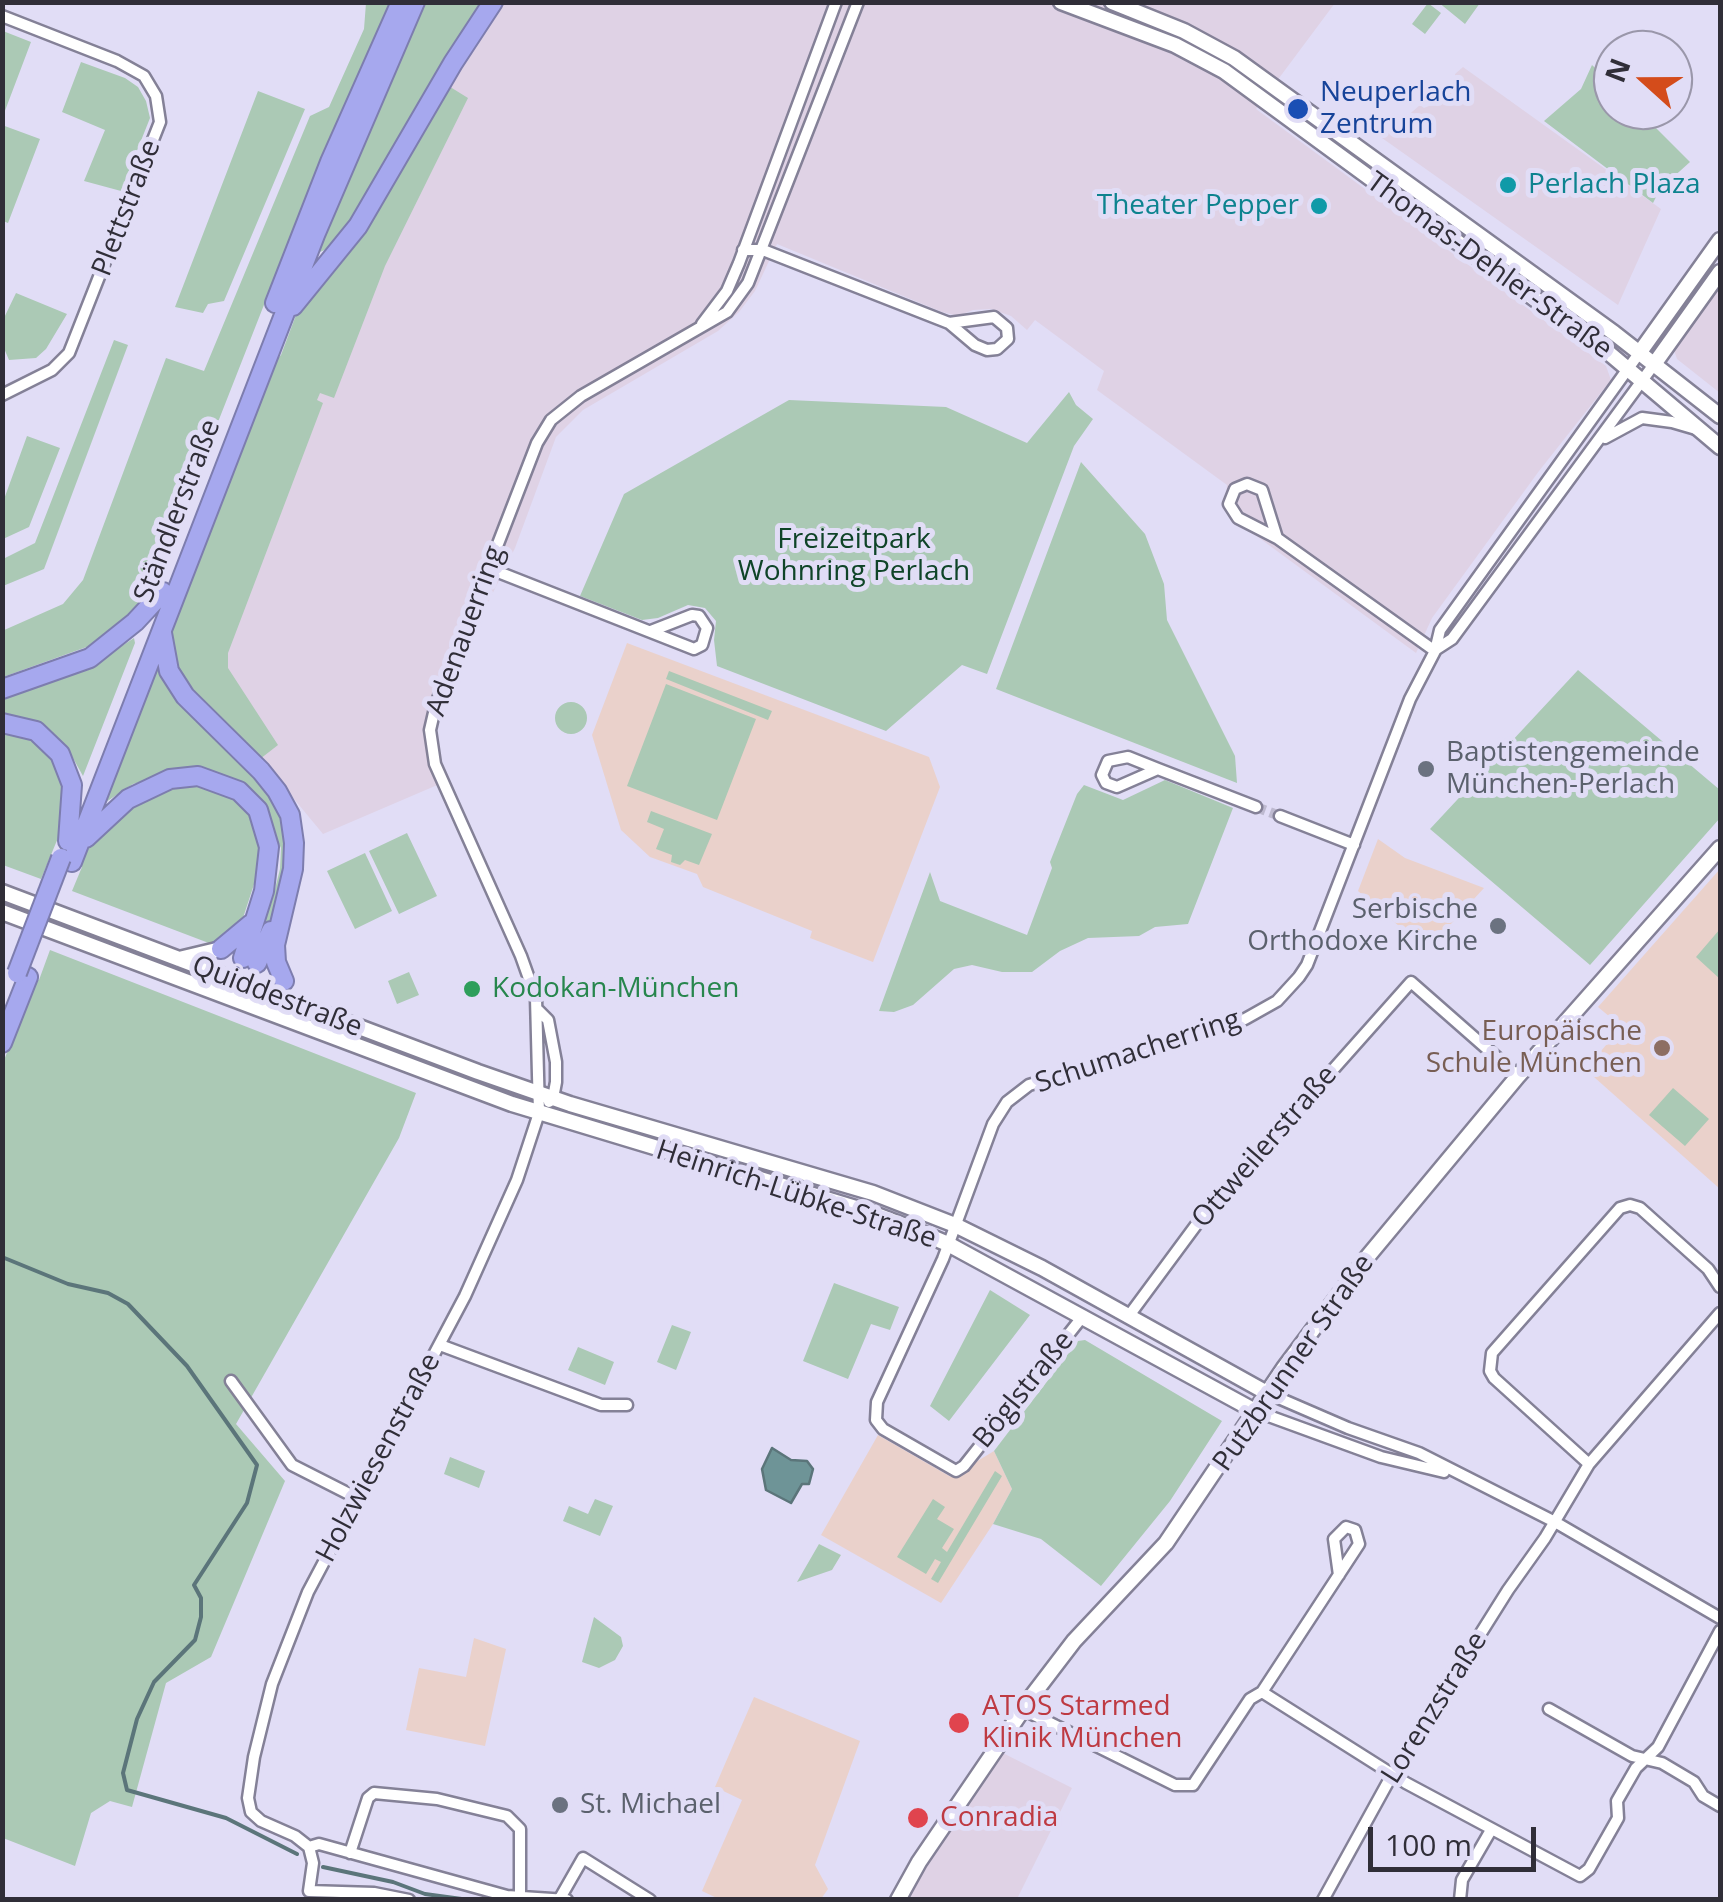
<!DOCTYPE html>
<meta charset="utf-8">
<style>
body{margin:0}
#map{position:relative;width:1723px;height:1902px;overflow:hidden;background:#e1ddf6;font-family:"Open Sans",sans-serif}
canvas{display:block}
.frame{position:absolute;inset:0;border:5px solid #302e38;pointer-events:none}
.north{position:absolute;left:1593px;top:30px;width:100px;height:100px;box-sizing:border-box;background:#e1ddf6;border:2px solid #9a97aa;border-radius:50%;rotate:291deg;font-size:28px;font-weight:700;line-height:40px;text-align:center;color:#302e38}
.north::after{content:'';display:block;margin:auto;width:35px;height:45px;background:#d44c1b;clip-path:polygon(50% 0,100% 100%,50% 72%,0 100%)}
.scale{position:absolute;left:1368px;top:1827px;width:168px;height:45px;box-sizing:border-box;border:5px solid #302e38;border-top:0;padding-left:12px;font-size:30px;line-height:35px;white-space:nowrap;color:#302e38;-webkit-text-stroke:8px #e1ddf6;paint-order:stroke}
</style>
<div id="map">
<canvas width="1723" height="1902"></canvas>
<div class="frame"></div>
<div class="north">N</div>
<div class="scale">100 m</div>
</div>
<script>
const ctx = document.querySelector('canvas').getContext('2d');
ctx.lineJoin = 'round';
function paint(path, color) { ctx.fillStyle = color; ctx.fill(path, 'evenodd'); }
const toPath = rows => new Path2D(rows.map(r => 'M' + r).join(''));
function trace(path, color, width, dash) { ctx.strokeStyle = color; ctx.lineWidth = width; ctx.lineCap = dash ? 'butt' : 'round'; ctx.setLineDash(dash || []); ctx.stroke(path); }
function write(font, color, halo, rows, align = 'center') {
  ctx.font = font + ' "Open Sans",sans-serif'; ctx.lineWidth = 10; ctx.setLineDash([]); ctx.textBaseline = 'middle'; ctx.strokeStyle = halo; ctx.fillStyle = color; for (const [text, x, y, turn = 0] of rows) {
    ctx.save(); ctx.translate(x, y); ctx.rotate((+turn || 0) * Math.PI / 180); ctx.textAlign = isNaN(turn) ? turn : align; if (halo) ctx.strokeText(text, 0, 0); ctx.fillText(text, 0, 0); ctx.restore();
  }
}
paint(toPath([
 [501,3,1335,3,1256,109,1606,366,1611,380,1539,471,1432,618,1416,653,1232,518,1225,508,1227,485,1097,390,1104,371,1035,320,1027,330,1011,316,991,309,973,310,958,316,942,312,777,244,755,291,739,312,718,331,583,410,556,437,515,548,437,706,430,747,442,783,323,834,261,759,180,681,295,380,459,66],
 [1463,67,1661,209,1618,305,1382,138,1420,105,1424,108,1434,104,1455,83,1455,74],
 [1720,284,1720,393,1677,359,1674,350],
 [989,1746,1072,1788,1017,1899,915,1899,896,1890]
]), '#dfd2e5');
paint(toPath([
 [627,643,929,757,940,787,873,962,810,938,812,931,703,887,697,874,650,857,621,830,592,735],
 [1378,839,1405,858,1484,888,1427,950,1358,891],
 [1720,869,1720,1189,1585,1069,1622,1027,1598,1007],
 [878,1435,951,1477,994,1451,1012,1489,993,1524,941,1603,821,1535],
 [474,1638,506,1649,485,1746,406,1730,419,1668,466,1677],
 [754,1697,860,1741,815,1865,828,1889,821,1899,719,1899,702,1891,742,1800,715,1787]
]), '#ead1cb');
paint(toPath([
 [1438,2,1480,2,1480,3,1465,24],
 [366,3,390,3,311,185,158,575,123,625,95,644,3,677,2,631,63,604,83,580,166,358,204,371,310,116,329,107,364,29],
 [424,3,484,3,368,198,343,233,327,249,315,254],
 [1428,3,1441,13,1425,34,1412,24],
 [3,31,31,42,3,116,2,116],
 [81,62,125,78,138,87,146,101,150,118,121,191,84,181,105,130,62,112],
 [1592,65,1613,85,1613,110,1638,110,1690,162,1660,189,1653,203,1544,121,1581,89],
 [447,85,468,98,385,266,334,398,320,393,317,400,323,403,228,653,228,668,278,745,260,759,180,681,172,665,170,628,269,368,281,355,296,315],
 [258,91,305,109,224,301,208,304,203,313,175,307],
 [2,125,40,139,8,223,3,221],
 [16,293,67,314,46,349,36,358,9,360,3,346,3,320],
 [114,340,128,345,44,569,3,586,3,559,35,543],
 [1069,392,1076,405,1093,419,1074,446,987,674,962,665,886,731,717,666,714,640,716,621,705,608,688,605,658,618,642,620,580,596,624,494,789,400,946,407,1027,443],
 [27,436,60,448,29,527,3,539,3,502],
 [1081,462,1145,534,1164,584,1167,620,1235,756,1237,783,996,689],
 [134,638,135,643,83,776,69,751,54,734,44,728,3,716,2,696,99,661],
 [157,667,170,692,274,797,286,827,288,849,277,902,254,962,249,961,272,901,280,869,281,848,256,794,233,778,195,767,133,784,103,804],
 [1578,670,1720,790,1720,818,1590,965,1430,829],
 [669,671,772,711,768,720,666,679],
 [666,684,756,719,717,820,627,786],
 '555 718a16 16 0 1 1 32 0a16 16 0 1 1-32 0Z',
 [2,731,34,737,64,768,65,821,41,879,3,865],
 [1165,780,1233,808,1188,924,1155,927,1139,936,1088,938,1060,951,1032,972,1002,972,972,965,954,969,913,1005,894,1012,879,1011,930,872,940,901,1027,935,1052,868,1050,862,1077,794,1084,785,1123,800],
 [196,783,231,795,246,809,261,843,259,869,242,921,214,945,72,891,82,867,79,865,89,844,114,814,166,788],
 [651,811,712,834,699,865,685,860,680,865,671,862,672,855,656,849,664,829,647,822],
 [407,833,437,896,399,914,369,851],
 [365,853,392,911,355,929,327,871],
 [1720,929,1720,979,1696,957],
 [50,950,416,1093,399,1138,236,1424,285,1481,211,1657,166,1683,132,1807,110,1801,91,1813,75,1866,3,1838,3,1063,35,979,39,980],
 [409,972,419,995,397,1004,388,981],
 [1673,1088,1709,1119,1685,1146,1649,1115],
 [834,1283,899,1307,890,1330,871,1324,848,1379,803,1361],
 [990,1290,1030,1315,949,1421,930,1406],
 [672,1325,691,1332,676,1370,657,1362],
 [1085,1340,1222,1421,1170,1501,1101,1586,1041,1539,993,1524,1012,1489,994,1451,1078,1341],
 [578,1347,614,1362,605,1385,568,1370],
 [450,1457,485,1471,479,1488,444,1474],
 [995,1471,1002,1476,938,1583,931,1579,941,1562,935,1559,926,1574,897,1557,933,1499,945,1507,937,1519,954,1529,942,1548,947,1552],
 [595,1499,613,1506,600,1536,563,1521,569,1506,588,1514],
 [819,1544,841,1555,832,1570,797,1582],
 [594,1617,621,1637,623,1646,615,1660,599,1668,582,1662]
]), '#abc9b5');
const water = toPath([
 [772,1448,791,1460,807,1461,813,1469,809,1484,802,1484,791,1503,766,1490,762,1469,772,1448]
]);
paint(water, '#6e9497');
trace(water, '#5b757a', 2.5);
trace(toPath([
 [2,1257,68,1284,108,1293,128,1304,187,1366,257,1465,247,1503,194,1585,201,1598,201,1617,195,1640,154,1682,137,1719,123,1773,127,1790,226,1818,297,1854],
 [323,1867,393,1882,425,1894,469,1900]
]), '#5b757a', 4);
trace(toPath([
 [1256,807,1280,816]
]), '#bebad0', 10, [10, 5]);
const street = toPath([
 [2,16,117,61,144,76,156,96,160,122,69,353,52,370,2,395],
 [743,250,763,250,949,323,975,345,987,350,997,349,1008,339,1007,328,994,317,949,323],
 [702,324,727,291,739,263,836,2],
 [1605,438,1642,418,1672,422,1696,429],
 [1277,538,1262,490,1247,484,1235,489,1229,504,1238,518,1277,538,1435,651],
 [488,568,694,649,702,645,707,628,699,616,692,615,651,631],
 [1435,650,1452,639,1655,363],
 [1158,769,1117,787,1106,783,1102,775,1108,761,1128,757,1158,769,1256,807],
 [1280,816,1354,845],
 [538,1010,548,1020,556,1062,556,1082,553,1098,549,1102],
 [1083,1316,964,1466,956,1471,883,1429,876,1420,877,1402,943,1259,993,1124,1007,1102,1029,1085,1245,1019,1277,1001,1299,977,1307,965,1410,699,1435,651,1440,630,1640,352],
 [1128,1317,1202,1217,1411,982,1518,1076],
 [440,1345,601,1405,627,1405],
 [231,1381,292,1465,357,1498],
 [1267,1393,1348,1428,1419,1453,1555,1522,1720,1618],
 [1255,1411,1381,1457,1444,1472],
 [1589,1464,1494,1378,1490,1371,1492,1353,1620,1208,1630,1205,1640,1208,1708,1269,1720,1287],
 [1262,1692,1406,1783,1580,1876,1589,1869,1618,1818,1617,1801,1636,1768,1658,1747,1720,1631],
 [1022,1709,1175,1785,1193,1785,1250,1699,1262,1692,1359,1544,1355,1530,1346,1527,1334,1539,1339,1575],
 [1549,1709,1632,1756,1662,1763,1694,1782,1703,1796,1720,1806],
 [309,1847,319,1844,507,1896,567,1900],
 [350,1853,368,1798,374,1793,437,1799,507,1816,520,1829,520,1897],
 [309,1891,313,1863,309,1847,295,1836,261,1821,251,1812,248,1798,254,1757,272,1684,308,1592,465,1296,517,1180,539,1113,536,998,521,956,435,764,430,730,436,704,537,443,551,420,581,396,727,312,748,283,858,2],
 [309,1891,374,1893,409,1900],
 [559,1900,583,1858,650,1900],
 [1323,1900,1393,1773,1508,1590,1545,1538,1589,1464,1720,1313],
 [1460,1900,1462,1880,1491,1830]
]);
const secondary = toPath([
 [1061,2,1175,45,1224,71,1610,354,1720,447],
 [1112,2,1184,31,1234,58,1614,333,1720,416],
 [1640,352,1720,240],
 [1655,363,1720,272],
 [2,892,478,1072,570,1104,873,1193,955,1225,1042,1268,1267,1393],
 [2,912,512,1104,869,1212,908,1227,948,1244,1255,1411],
 [179,959,221,949],
 [898,1900,919,1862,1032,1696,1074,1641,1166,1543,1284,1368,1369,1255,1518,1076,1720,848]
]);
const highway = toPath([
 [275,303,330,162,401,2],
 [293,306,358,226,453,63,493,2],
 [162,633,169,671,185,696,261,771,277,791,290,815,294,843,293,869,275,945,276,962,284,981],
 [2,689,90,658,135,622,163,592],
 [2,723,36,731,60,754,72,785,68,841],
 [86,838,128,799,170,779,198,776,239,791,258,810,269,847,264,891,243,958],
 [72,862,315,235,415,2],
 [221,949,251,924],
 [257,963,271,931],
 [2,1043,28,977]
]);
trace(street, '#848197', 15);
trace(secondary, '#848197', 19);
trace(highway, '#7d7dae', 22);
trace(street, '#fff', 10);
trace(secondary, '#fff', 14);
trace(highway, '#a6a8ee', 18);
const highwayBridge = toPath([
 [17,973,61,858]
]);
trace(highwayBridge, '#7d7dae', 22, []);
trace(highwayBridge, '#a6a8ee', 18);
for (const [x, y, r, color] of [
 [1298,109,12,"#1a4fb4"],
 [1508,185,10,"#0f9aa8"],
 [1319,206,10,"#0f9aa8"],
 [1426,769,10,"#6b7280"],
 [1498,926,10,"#6b7280"],
 [472,989,10,"#2e9e5b"],
 [1662,1048,10,"#8d6e63"],
 [959,1723,12,"#e0444e"],
 [560,1805,10,"#6b7280"],
 [918,1818,12,"#e0444e"]
]) { const dot = new Path2D(); dot.arc(x, y, r, 0, 2 * Math.PI); ctx.fillStyle = color; ctx.fill(dot); trace(dot, '#e1ddf6', 4); }
write('28px', '#164399', '#e1ddf6', [
 ["Neuperlach",1320,93],
 ["Zentrum",1320,125]
], 'left');
write('28px', '#0d838f', '#e1ddf6', [
 ["Perlach Plaza",1528,185],
 ["Theater Pepper",1299,206,"right"]
], 'left');
write('28px', '#302e38', '#e1ddf6', [
 ["Plettstraße",127,208,-69],
 ["Thomas-Dehler-Straße",1489,266,36],
 ["Ständlerstraße",178,511,-69],
 ["Adenauerring",466,631,-70],
 ["Quiddestraße",277,997,21],
 ["Schumacherring",1138,1052,-18],
 ["Ottweilerstraße",1265,1147,-49],
 ["Heinrich-Lübke-Straße",796,1195,18],
 ["Putzbrunner Straße",1294,1363,-55],
 ["Böglstraße",1024,1390,-51],
 ["Holzwiesenstraße",379,1458,-62],
 ["Lorenzstraße",1435,1708,-58]
]);
write('28px', '#0f4428', '#e1ddf6', [
 ["Freizeitpark",854,540],
 ["Wohnring Perlach",854,572]
]);
write('28px', '#5b616d', '#e1ddf6', [
 ["Baptistengemeinde",1446,753],
 ["München-Perlach",1446,785],
 ["Serbische",1478,910,"right"],
 ["Orthodoxe Kirche",1478,942,"right"],
 ["St. Michael",580,1805]
], 'left');
write('28px', '#27864d', '#e1ddf6', [
 ["Kodokan-München",492,989]
], 'left');
write('28px', '#785e54', '#e1ddf6', [
 ["Europäische",1642,1032],
 ["Schule München",1642,1064]
], 'right');
write('28px', '#be3a42', '#e1ddf6', [
 ["ATOS Starmed",982,1707],
 ["Klinik München",982,1739],
 ["Conradia",940,1818]
], 'left');
</script>
